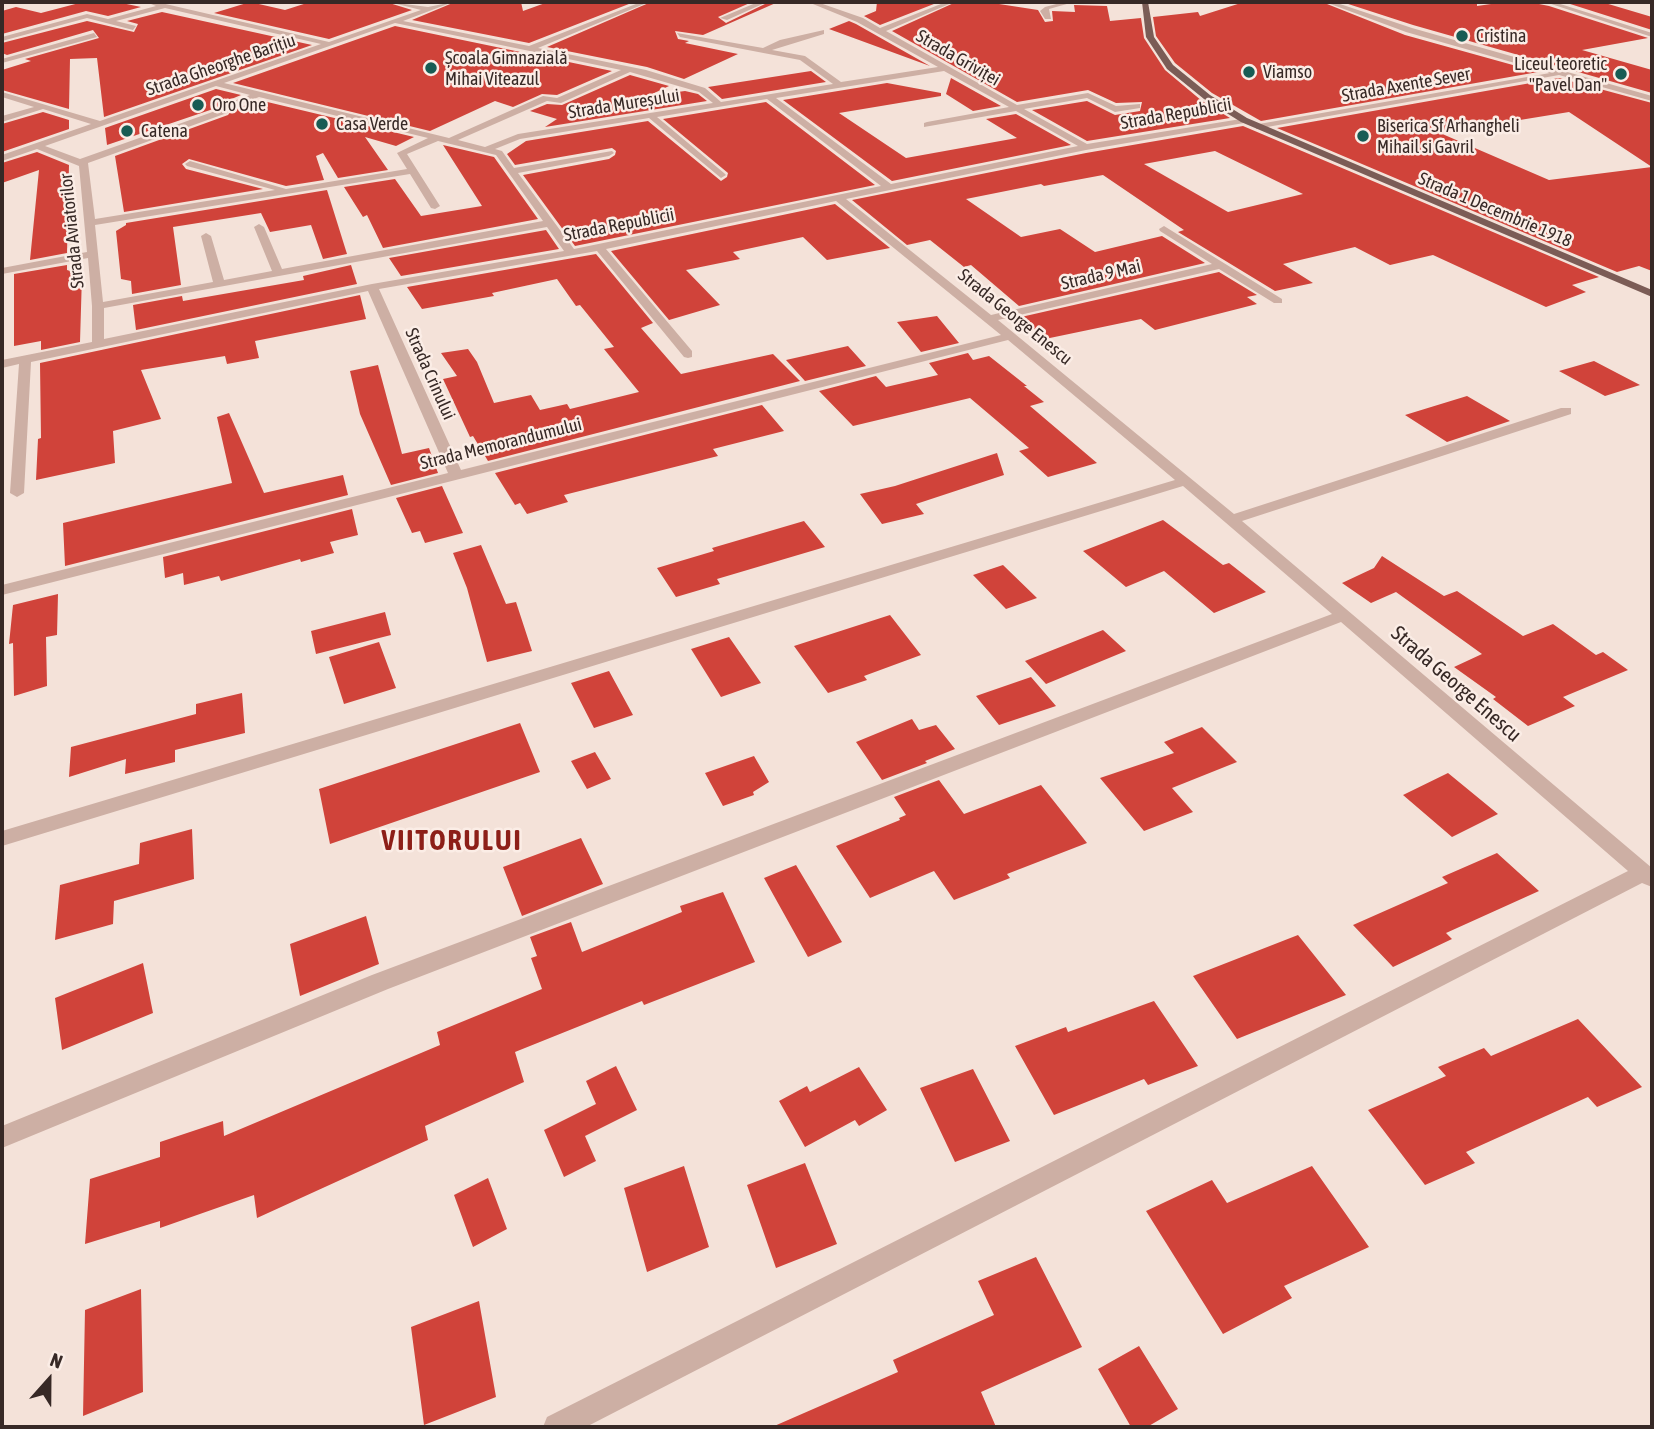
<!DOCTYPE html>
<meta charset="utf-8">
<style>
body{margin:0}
#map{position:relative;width:1654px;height:1429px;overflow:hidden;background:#f4e2d9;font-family:"Asap Condensed",sans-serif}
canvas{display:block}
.frame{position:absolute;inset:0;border:4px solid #372926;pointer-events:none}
.north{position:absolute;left:14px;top:1345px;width:70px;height:70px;-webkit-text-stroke:5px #fbede6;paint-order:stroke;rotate:21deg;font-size:19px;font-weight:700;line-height:28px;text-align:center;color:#372926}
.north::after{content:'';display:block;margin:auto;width:24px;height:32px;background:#372926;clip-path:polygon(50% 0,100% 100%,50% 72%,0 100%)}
</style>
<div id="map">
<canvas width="1654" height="1429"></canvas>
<div class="frame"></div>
<div class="north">N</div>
</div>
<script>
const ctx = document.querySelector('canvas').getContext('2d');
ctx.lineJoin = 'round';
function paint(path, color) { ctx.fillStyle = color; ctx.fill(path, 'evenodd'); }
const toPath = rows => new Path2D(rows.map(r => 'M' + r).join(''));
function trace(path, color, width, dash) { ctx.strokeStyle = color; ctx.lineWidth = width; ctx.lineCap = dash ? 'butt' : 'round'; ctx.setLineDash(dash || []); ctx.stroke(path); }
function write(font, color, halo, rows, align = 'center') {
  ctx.font = font + ' "Asap Condensed",sans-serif'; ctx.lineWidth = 5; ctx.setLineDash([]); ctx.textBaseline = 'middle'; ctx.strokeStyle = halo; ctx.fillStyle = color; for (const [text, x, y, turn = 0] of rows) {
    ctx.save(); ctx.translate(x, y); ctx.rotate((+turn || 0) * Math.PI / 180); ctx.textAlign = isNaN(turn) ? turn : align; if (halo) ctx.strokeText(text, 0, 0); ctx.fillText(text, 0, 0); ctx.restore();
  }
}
paint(toPath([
 [83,2,117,2,141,7,108,16,86,11,2,34,2,11,16,7,41,13],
 [250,2,285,10,310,2,386,2,412,10,329,39,214,13],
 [455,2,521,2,523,11,548,2,634,2,529,43,412,20],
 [651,2,752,2,718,17,726,23,769,2,778,2,703,35,675,31,678,39,689,41,685,43,738,54,684,79,647,67,547,47],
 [877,2,939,2,880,25,864,16,876,11],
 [956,2,986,2,1038,10,1045,22,1053,21,1052,11,1075,12,1074,5,1107,6,1110,21,1141,18,1144,38,1165,70,1202,101,1230,118,1087,141,1032,110,1087,101,1115,115,1140,111,1142,102,1116,103,1088,90,1017,102,892,31],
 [1244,2,1322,2,1405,35,1538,72,1261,121,1212,93,1175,63,1156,36,1153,17,1198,12,1200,16],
 [1342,2,1477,2,1477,6,1505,2,1529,2,1549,6,1648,38,1582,50,1652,70,1652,93,1413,25],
 [1577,2,1605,3,1652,17,1652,30,1567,3],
 [162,12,312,45,104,117,97,58,70,59,69,109,2,90,2,70,31,61,25,59,99,38,93,30,7,55,2,53,2,43,87,21,134,32,138,24,127,21],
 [849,21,856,24,930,66,829,29],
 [395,26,612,71,557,95,542,94,513,107,495,101,430,131,233,83],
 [811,71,826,82,722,99,708,87],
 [630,75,669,86,648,96,685,91,698,94,707,101,545,127,557,119,530,111,547,104,562,105],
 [951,78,1001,106,973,111,946,94],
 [1559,78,1652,103,1652,271,1639,266,1617,272,1277,128],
 [1569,112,1652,167,1549,180,1440,133],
 [887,83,941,93,941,96,839,113,906,158,1017,138,986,119,1016,114,1071,145,892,181,783,100],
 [216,89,241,95,222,103,219,107,107,145,105,128],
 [259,100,414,137,396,146,365,137,388,170,338,178,323,153,316,156,324,180,286,186,189,159,182,164,186,169,263,189,124,212,115,156,228,115,231,111],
 [766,102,875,185,575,246,523,175,609,159,615,155,616,151,612,148,515,165,507,154,526,141,648,121,721,181,727,177,728,173,663,119],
 [43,112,69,120,69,129,2,152,2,124],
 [1243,126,1599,277,1572,285,1586,292,1546,307,1433,255,1390,265,1355,247,1283,264,1313,283,1275,291,1178,232,1184,230,1103,175,1044,186,1041,184,966,199,1021,237,1060,229,1095,252,1162,236,1205,263,1019,306,971,265,964,267,930,240,907,245,852,200,1086,153],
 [1215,151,1303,194,1228,212,1144,164],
 [443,145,494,157,538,219,383,248,367,215,363,217,344,187,395,179,421,216,482,206],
 [37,152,69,165,67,253,30,260,39,170,2,183,2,163],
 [327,190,347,254,323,259,311,225,270,232,261,213,173,227,181,285,132,294,131,281,121,279,116,231,126,225,126,223],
 [835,204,890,248,827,260,803,237,733,252,740,259,686,270,720,305,669,320,611,251],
 [546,230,559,249,401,276,389,258],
 [596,254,653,323,641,328,681,374,773,354,800,381,488,461,473,436,470,437,443,379,457,376,441,353,468,349,477,362,494,403,531,395,540,410,567,404,570,409,639,392,604,349,614,347,580,305,576,306,557,279,492,293,494,296,422,309,407,287],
 [67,265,67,270,82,275,80,342,41,350,41,341,14,346,14,274],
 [351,265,357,284,136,330,133,305,182,296,183,301,304,280,303,276],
 [1219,272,1257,295,1247,297,1257,304,1155,330,1141,319,1045,339,1021,317],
 [360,295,366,319,255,341,259,358,227,364,225,356,141,370,161,419,113,431,115,463,36,480,38,439,41,438,40,363],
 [937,316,959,343,921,352,897,322],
 [848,346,866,366,805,381,786,360],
 [968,353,973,360,989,356,1027,386,1024,386,1044,402,1030,406,1097,463,1048,477,1019,451,1029,448,970,398,853,426,819,391,876,376,886,387,938,375,929,363],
 [1594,361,1640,385,1605,396,1559,371],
 [378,365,402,454,429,448,438,473,391,485,360,414,350,371],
 [1467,396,1510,421,1447,442,1405,415],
 [762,405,784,431,713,449,718,456,564,495,568,502,527,514,520,503,515,505,495,473],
 [229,413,264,493,343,475,348,495,65,566,63,523,232,483,217,417],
 [997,453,1004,475,916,504,924,514,882,524,860,494,895,486],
 [442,486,463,533,425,543,420,531,412,533,396,498],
 [352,509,358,535,330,542,334,553,301,562,300,559,221,581,219,576,184,585,183,573,165,578,163,557],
 [1163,520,1223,565,1229,563,1266,592,1214,613,1164,571,1126,587,1083,551],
 [804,521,825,547,717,579,720,584,676,597,657,568,714,551,712,548],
 [481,545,506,604,516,602,532,651,487,662,467,588,453,553],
 [1382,556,1444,596,1457,591,1523,636,1553,624,1596,655,1603,652,1628,670,1563,697,1575,706,1528,726,1493,699,1496,697,1454,667,1482,654,1396,592,1371,603,1342,583,1374,568],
 [1003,565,1037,598,1006,609,973,575],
 [58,594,57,635,46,637,47,686,14,696,13,643,9,644,13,605],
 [385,612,391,635,316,654,311,631],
 [890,615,921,655,864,676,867,680,828,693,794,646],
 [1103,630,1126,651,1046,684,1025,661],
 [729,637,761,683,721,697,691,649],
 [379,642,396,688,344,704,329,657],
 [609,671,633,715,594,728,571,683],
 [1031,677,1056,706,999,725,976,696],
 [242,693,245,733,175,750,175,762,125,774,126,759,69,777,71,747,196,714,196,704],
 [912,719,919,730,936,725,955,749,925,761,927,763,882,780,856,742],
 [520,723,540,772,330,844,319,789],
 [1202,727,1237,762,1172,788,1193,812,1144,831,1100,778,1174,753,1164,742],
 [595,752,611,779,587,789,571,761],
 [754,756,769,782,753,792,754,795,723,806,705,773],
 [1448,773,1498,814,1452,837,1403,795],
 [939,780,964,814,1041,785,1087,843,1007,874,1010,878,954,900,934,871,870,898,836,846,900,820,899,818,906,815,894,797],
 [192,829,194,879,114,901,113,924,55,940,60,885,139,864,140,843],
 [581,838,603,884,522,916,503,867],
 [1497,853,1539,891,1446,933,1452,939,1393,967,1353,925,1448,883,1442,877],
 [796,865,842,942,808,957,764,878],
 [723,892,755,962,644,1005,642,1001,515,1052,524,1082,425,1126,428,1140,257,1218,254,1195,160,1228,160,1221,85,1244,90,1179,160,1157,160,1142,223,1121,224,1136,440,1045,437,1032,542,989,531,958,537,956,530,937,571,922,582,952,682,912,680,906],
 [366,916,379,964,300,996,290,944],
 [1298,935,1346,995,1237,1039,1193,976],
 [143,963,153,1013,62,1050,55,998],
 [1154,1001,1198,1066,1148,1085,1144,1079,1054,1115,1015,1046,1066,1027,1068,1032],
 [1578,1019,1642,1087,1597,1107,1588,1097,1466,1152,1475,1163,1425,1185,1368,1110,1446,1076,1438,1067,1484,1048,1491,1056],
 [616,1066,637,1110,585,1136,596,1161,564,1177,544,1130,596,1104,586,1081],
 [859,1067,887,1110,859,1126,855,1120,805,1147,779,1101,807,1086,810,1092],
 [973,1069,1010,1141,955,1162,920,1088],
 [805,1163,837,1244,776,1268,747,1185],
 [684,1166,709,1247,647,1272,624,1188],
 [1312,1166,1369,1247,1284,1286,1292,1298,1223,1334,1146,1211,1212,1180,1227,1203],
 [488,1178,507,1229,473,1247,454,1195],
 [1036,1257,1082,1347,981,1392,996,1427,772,1427,898,1372,893,1360,994,1315,978,1281],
 [141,1289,143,1392,83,1416,85,1310],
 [479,1301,496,1397,424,1425,411,1327],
 [1139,1346,1178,1409,1147,1427,1131,1427,1098,1369]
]), '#d0433a');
paint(toPath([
 [146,2,157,2,329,42,421,10,389,2,428,7,453,2,403,21,529,46,641,2,649,2,538,48,646,70,705,88,721,102,833,84,800,60,680,37,677,33,763,48,780,40,824,30,824,34,772,50,805,56,841,82,938,67,857,22,808,2,817,2,863,18,880,28,946,2,954,2,886,31,1017,105,1088,93,1116,106,1140,104,1140,108,1115,112,1087,98,1024,109,1087,144,1247,118,1244,123,1086,150,846,199,991,315,1212,264,1160,231,1159,229,1164,226,1282,299,1282,303,1274,303,1219,269,998,320,1234,514,1561,408,1571,408,1571,414,1242,521,1652,868,1652,887,1642,883,586,1427,543,1427,547,1417,1628,871,1341,622,388,989,2,1148,2,1126,372,975,1332,614,1183,486,2,846,2,831,1175,480,1008,340,2,595,2,585,448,473,368,291,31,362,24,493,17,497,10,493,19,364,2,368,2,360,92,342,92,306,88,258,2,274,2,268,87,252,79,166,37,149,2,161,2,155,91,124,43,109,2,122,2,116,34,107,2,97,2,92,100,121,321,44,165,8,116,21,136,26,133,30,87,18,2,41,2,37,87,14,108,19,156,6,146,2],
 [395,23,621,70,557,98,543,96,449,138,224,83,395,23],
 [944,71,1009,107,927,122,924,123,924,127,1016,111,1078,146,891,184,776,98,944,71],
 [630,72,699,92,713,103,518,134,485,147,458,140,547,101,561,103,630,72],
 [216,86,250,95,223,105,221,109,80,159,45,146,216,86],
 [259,97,428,138,397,153,407,169,286,189,190,161,185,164,187,166,275,190,95,219,88,163,227,113,229,109,259,97],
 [767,99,881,186,574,249,518,173,609,156,614,153,612,151,514,168,502,151,495,149,520,139,649,118,721,178,726,175,724,173,657,117,767,99],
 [438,141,496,155,543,221,282,269,264,227,259,224,254,227,272,271,224,280,211,236,206,233,201,236,213,282,103,302,95,225,410,174,431,208,435,209,440,206,407,154,438,141],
 [836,201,1001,335,461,470,379,289,597,251,684,357,688,358,692,357,692,351,606,249,836,201],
 [547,227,564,251,372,284,104,339,104,308,547,227],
 [758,2,767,2,727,20,720,18,758,2],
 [1064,2,1074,2,1049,9,1051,19,1045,19,1040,11,1045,7,1064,2],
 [1325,2,1334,2,1412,28,1652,96,1652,101,1559,75,1256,129,1256,125,1259,124,1550,73,1406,32,1325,2],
 [1545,2,1554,2,1652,33,1652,37,1545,2],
 [94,33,97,37,2,63,2,59,94,33]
]), '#cdafa4');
paint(toPath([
 [1142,2,1148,2,1154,37,1173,65,1210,95,1247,118,1652,290,1652,297,1241,122,1204,99,1167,69,1146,37,1142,2]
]), '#7b5c56');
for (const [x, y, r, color] of [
 [1462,36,7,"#185c54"],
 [431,68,7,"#185c54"],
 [1249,72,7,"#185c54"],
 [1621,74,7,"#185c54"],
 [198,105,7,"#185c54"],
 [322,124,7,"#185c54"],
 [127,131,7,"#185c54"],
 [1363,136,7,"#185c54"]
]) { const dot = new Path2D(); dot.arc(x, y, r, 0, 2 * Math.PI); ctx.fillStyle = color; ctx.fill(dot); trace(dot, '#fbede6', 2.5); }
write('18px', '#372926', '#fbede6', [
 ["Cristina",1476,36],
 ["Școala Gimnazială",445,58],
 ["Mihai Viteazul",445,79],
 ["Liceul teoretic",1607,64,"right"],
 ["\"Pavel Dan\"",1607,85,"right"],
 ["Viamso",1263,72],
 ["Oro One",212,105],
 ["Casa Verde",336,124],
 ["Biserica Sf Arhangheli",1377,126],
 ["Mihail si Gavril",1377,147],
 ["Catena",141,131]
], 'left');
write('18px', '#372926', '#fbede6', [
 ["Strada Griviței",958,58,30],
 ["Strada Gheorghe Barițiu",221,65,-19],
 ["Strada Axente Sever",1406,85,-10],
 ["Strada Mureșului",624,104,-9],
 ["Strada Republicii",1176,114,-10],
 ["Strada 1 Decembrie 1918",1495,210,23],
 ["Strada Republicii",619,225,-11],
 ["Strada Aviatorilor",72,231,-96],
 ["Strada 9 Mai",1101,275,-13],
 ["Strada George Enescu",1015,317,39],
 ["Strada Crinului",430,374,66],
 ["Strada Memorandumului",501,444,-14]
]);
write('21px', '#372926', '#fbede6', [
 ["Strada George Enescu",1456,684,41]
]);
ctx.letterSpacing = '2px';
write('bold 28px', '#8d1f18', '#fbede6', [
 ["VIITORULUI",452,841]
]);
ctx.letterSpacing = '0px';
</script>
